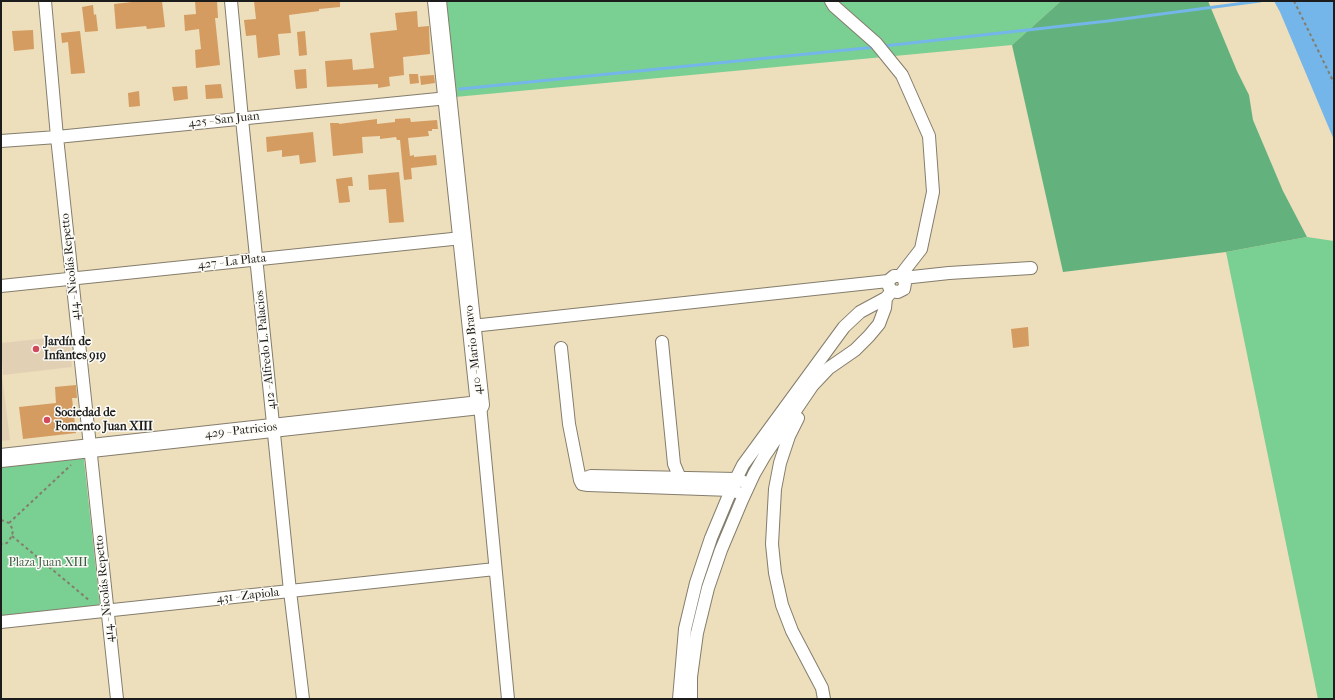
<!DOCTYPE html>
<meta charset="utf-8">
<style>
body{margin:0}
#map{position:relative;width:1335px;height:700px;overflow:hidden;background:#eddebc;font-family:"IM FELL French Canon",serif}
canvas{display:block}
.frame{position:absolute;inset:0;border:2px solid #1c1c1c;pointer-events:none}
</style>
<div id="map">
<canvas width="1335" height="700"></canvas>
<div class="frame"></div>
</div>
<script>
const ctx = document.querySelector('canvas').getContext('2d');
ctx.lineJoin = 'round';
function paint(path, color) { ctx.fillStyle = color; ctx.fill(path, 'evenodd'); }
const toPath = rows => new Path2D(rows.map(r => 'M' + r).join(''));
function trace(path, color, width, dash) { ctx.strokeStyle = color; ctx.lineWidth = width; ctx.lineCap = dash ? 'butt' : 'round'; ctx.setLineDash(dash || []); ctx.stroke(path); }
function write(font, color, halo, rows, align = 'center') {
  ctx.font = font + ' "IM FELL French Canon",serif'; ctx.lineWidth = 3; ctx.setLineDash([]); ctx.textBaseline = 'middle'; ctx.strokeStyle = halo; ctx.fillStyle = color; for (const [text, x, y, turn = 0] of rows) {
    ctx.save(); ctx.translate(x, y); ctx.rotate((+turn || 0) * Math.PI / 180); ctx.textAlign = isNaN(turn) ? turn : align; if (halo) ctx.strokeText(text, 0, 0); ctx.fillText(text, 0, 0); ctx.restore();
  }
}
paint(toPath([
 [69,336,72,367,3,375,1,343],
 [1,368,10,440,1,441]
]), '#e2d0b4');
paint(toPath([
 [445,1,1061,1,1012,45,455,97],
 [1307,237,1334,241,1334,699,1318,699,1226,252],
 [83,451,100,607,1,618,1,461]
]), '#7acf93');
paint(toPath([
 [1061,1,1208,1,1237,71,1249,95,1253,120,1283,191,1307,237,1226,252,1063,272,1012,45]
]), '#63b27d');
paint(toPath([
 [1274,1,1334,1,1334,140,1280,12]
]), '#74b6e9');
trace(toPath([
 [884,46,1108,21,1260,1],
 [460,89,876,47]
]), '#74b6e9', 3);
paint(toPath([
 [141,1,162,1,165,27,147,29,146,26,116,29,114,4],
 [195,1,217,1,218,18,215,18,220,65,196,68,195,50,201,49,199,29,185,31,184,15,196,14],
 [254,1,340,1,340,7,319,9,319,11,289,15,291,33,278,34,280,55,258,58,256,35,246,36,244,20,256,19],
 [93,5,94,15,96,14,98,31,85,32,82,7],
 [417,11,418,27,429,26,430,54,403,57,404,75,389,77,390,86,378,88,378,84,327,87,325,61,352,59,353,70,374,68,370,33,397,30,395,13],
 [33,30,34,49,14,51,12,31],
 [80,31,85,73,71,74,68,42,62,43,61,33],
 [305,31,307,55,299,56,297,32],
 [306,69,307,88,296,89,294,70],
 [409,74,418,74,419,83,410,84],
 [434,75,435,83,421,85,420,76],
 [221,84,223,98,206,99,205,85],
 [187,86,188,99,174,101,172,87],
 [139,91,140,106,129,107,128,93],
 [410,118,411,122,437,120,438,129,432,129,432,131,428,131,429,136,408,138,410,156,414,155,414,157,436,155,437,165,411,168,412,179,404,180,400,140,397,140,396,137,380,139,380,136,362,137,363,153,333,156,330,123,339,123,339,124,377,119,377,124,395,122,395,119],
 [313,132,316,162,300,164,299,155,282,157,282,150,267,152,266,137],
 [399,172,404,222,389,223,386,189,369,190,368,175],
 [352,177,353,186,348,186,350,202,339,203,336,179],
 [1028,327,1029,346,1013,348,1011,329],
 [76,385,77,398,72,398,76,433,23,439,19,407,56,403,55,387]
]), '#d49c60');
const street = toPath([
 [45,1,57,137,117,699],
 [231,1,242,119,290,591,303,699],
 [831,1,834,6,876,43,902,75,929,136,933,192,921,249,900,276],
 [1,141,57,137,448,98],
 [903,278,905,283,904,289,898,292,892,291,889,287,888,281,894,276,900,276,903,278,949,273,1031,268],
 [1,286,462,238],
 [472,326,888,281],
 [662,342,674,464,680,478,679,485],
 [561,348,569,424,580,480,582,484,588,485,731,490,737,492],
 [480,405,508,699],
 [798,418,789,436,780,463,775,489,772,544,775,573,782,605,792,631,822,688,824,699],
 [580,480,591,476,736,479,742,481],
 [1,622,495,569],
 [679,699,685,629,696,583,711,538,734,483,743,465,844,327,860,312,886,298,892,291],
 [691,699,691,677,697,633,708,588,721,550,742,500,754,474,765,455,812,386,829,368,855,350,869,336,879,324,885,308,886,298]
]);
const secondary = toPath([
 [1,458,480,405,437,1]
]);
trace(street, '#847d6c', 14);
trace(secondary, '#847d6c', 20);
trace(toPath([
 [1294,1,1334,83],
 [1,520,9,523,13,530,12,536,7,543,1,544],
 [9,523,71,465],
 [12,536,90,601]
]), '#847d6c', 2, [3, 3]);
trace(street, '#fff', 12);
trace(secondary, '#fff', 18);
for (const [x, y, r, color] of [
 [36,349,4,"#d1495b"],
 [47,420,4,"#d1495b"]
]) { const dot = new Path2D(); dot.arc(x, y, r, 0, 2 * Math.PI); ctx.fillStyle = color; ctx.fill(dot); trace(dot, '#fdfcf7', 1.5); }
write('12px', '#1c1c1c', '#fdfcf7', [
 ["425 - San Juan",224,120,-6],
 ["427 - La Plata",232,262,-6],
 ["414 - Nicolás Repetto",71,267,-96],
 ["412 - Alfredo L. Palacios",266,350,-96],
 ["410 - Mario Bravo",474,350,-96],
 ["429 - Patricios",241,431,-6],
 ["414 - Nicolás Repetto",105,589,-96],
 ["431 - Zapiola",248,596,-6]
]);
write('bold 12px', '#1c1c1c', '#fdfcf7', [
 ["Jardín de",44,342],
 ["Infantes 919",44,356],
 ["Sociedad de",55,413],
 ["Fomento Juan XIII",55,427]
], 'left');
write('12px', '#3d5b46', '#fdfcf7', [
 ["Plaza Juan XIII",48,563]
]);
</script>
